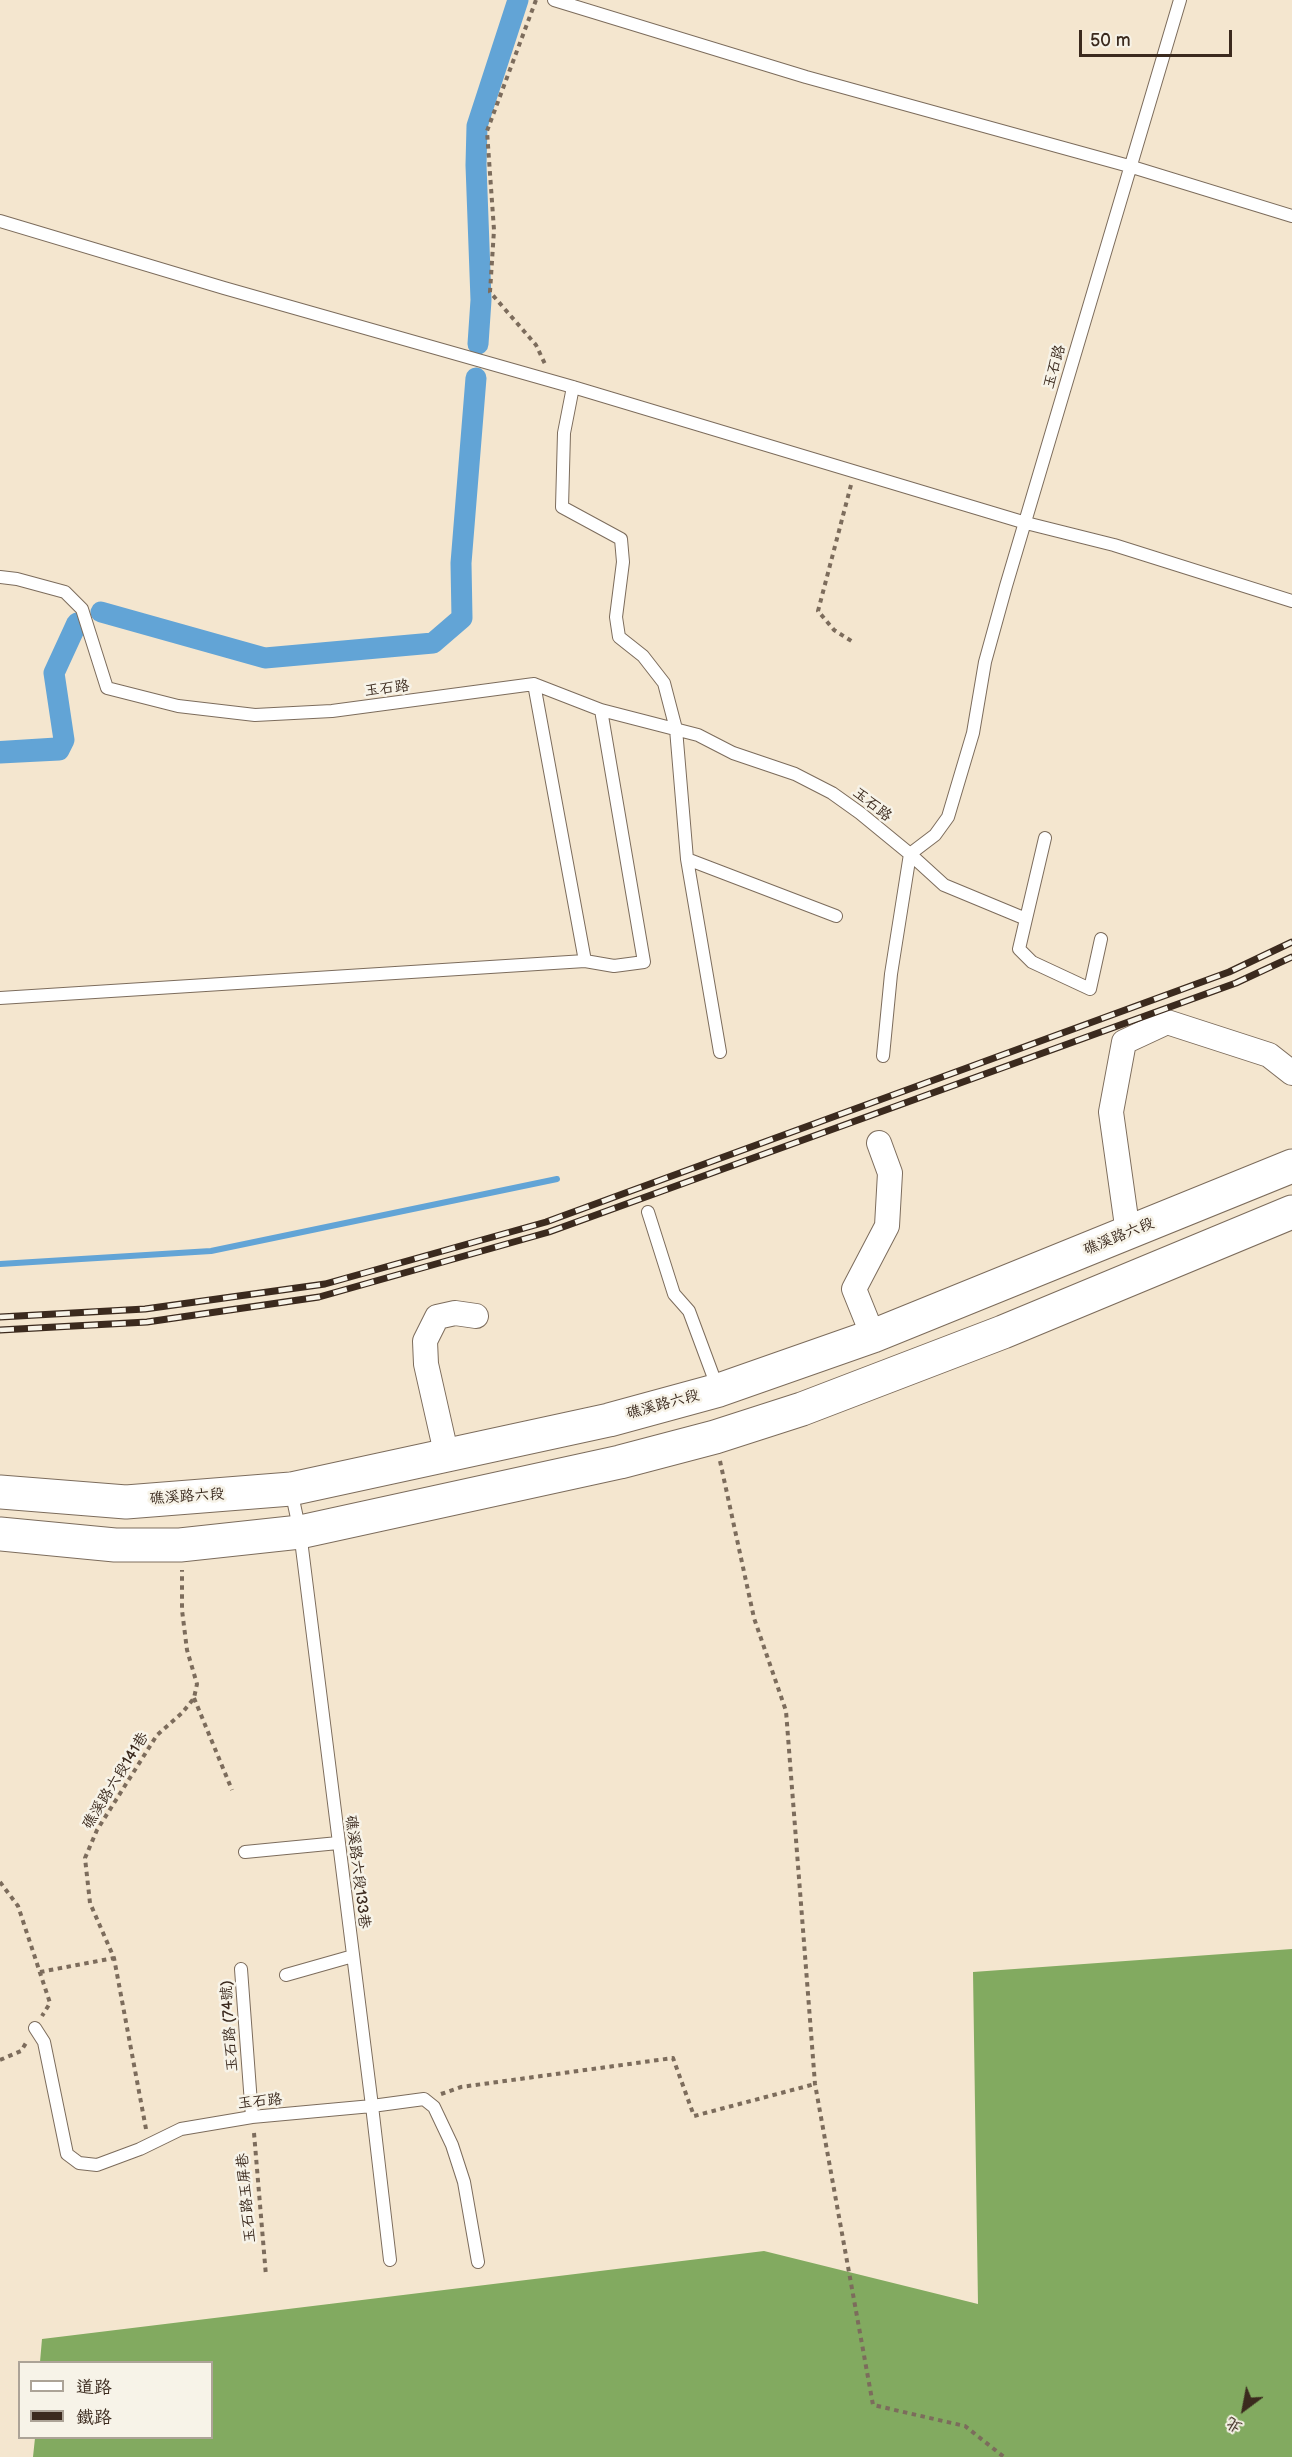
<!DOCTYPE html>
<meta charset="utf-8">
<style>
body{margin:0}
#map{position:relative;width:1292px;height:2457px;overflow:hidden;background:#f4e6cf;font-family:"Balsamiq Sans","LXGW WenKai TC",sans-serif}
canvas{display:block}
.legend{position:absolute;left:18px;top:2361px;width:195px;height:78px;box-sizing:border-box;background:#f7f3e8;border:2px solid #aca397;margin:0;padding:8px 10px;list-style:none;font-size:18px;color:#3b2a1e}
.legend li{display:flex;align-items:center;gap:12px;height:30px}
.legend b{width:30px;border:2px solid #aca397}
.north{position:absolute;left:1214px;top:2379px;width:60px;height:60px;-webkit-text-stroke:4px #f7f3e8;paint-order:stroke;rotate:212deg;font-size:16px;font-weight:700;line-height:24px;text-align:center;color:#3b2a1e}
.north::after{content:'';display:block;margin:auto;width:21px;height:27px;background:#3b2a1e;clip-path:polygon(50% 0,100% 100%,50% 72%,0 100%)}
.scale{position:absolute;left:1079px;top:30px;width:153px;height:27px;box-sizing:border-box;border:3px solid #3b2a1e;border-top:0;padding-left:8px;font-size:18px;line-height:21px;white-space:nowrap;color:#3b2a1e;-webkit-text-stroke:4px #f7f3e8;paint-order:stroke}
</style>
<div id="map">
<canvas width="1292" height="2457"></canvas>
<ul class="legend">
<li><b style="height:8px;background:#fff"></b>道路</li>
<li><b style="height:8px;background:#3b2a1e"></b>鐵路</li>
</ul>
<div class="north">北</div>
<div class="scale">50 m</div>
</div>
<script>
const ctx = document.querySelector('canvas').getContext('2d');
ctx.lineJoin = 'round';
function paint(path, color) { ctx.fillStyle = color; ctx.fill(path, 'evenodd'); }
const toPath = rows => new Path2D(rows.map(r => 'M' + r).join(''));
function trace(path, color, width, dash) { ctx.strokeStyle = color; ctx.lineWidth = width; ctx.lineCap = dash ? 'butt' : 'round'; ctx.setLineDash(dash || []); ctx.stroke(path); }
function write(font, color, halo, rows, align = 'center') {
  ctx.font = font + ' "Balsamiq Sans","LXGW WenKai TC",sans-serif'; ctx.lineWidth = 5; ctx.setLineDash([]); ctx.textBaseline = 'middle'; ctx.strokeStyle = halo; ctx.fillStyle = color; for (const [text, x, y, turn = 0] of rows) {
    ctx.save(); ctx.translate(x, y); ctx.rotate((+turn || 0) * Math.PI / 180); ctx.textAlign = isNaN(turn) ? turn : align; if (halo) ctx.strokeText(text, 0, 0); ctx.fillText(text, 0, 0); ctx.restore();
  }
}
paint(toPath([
 [1292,1949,1292,2457,33,2457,35,2438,212,2438,212,2362,40,2362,42,2339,764,2251,978,2304,973,1972]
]), '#82aa60');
trace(toPath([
 [0,744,64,740],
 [0,1264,211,1251,557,1179]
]), '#62a4d6', 6);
trace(toPath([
 [478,344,481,300,476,165,477,126,518,0],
 [101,612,265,658,433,643,462,618,461,563,476,378],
 [0,753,59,750,64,740,54,673,77,623]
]), '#62a4d6', 21);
const service = toPath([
 [554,0,806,77,1129,166,1292,216],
 [0,221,224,288,573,387,1026,523,1114,545,1292,601],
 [573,387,564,433,562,507,621,539,623,562,616,617,619,637,643,656,664,683,676,729,687,859,720,1052],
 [0,577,17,579,65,592,82,609,107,688,178,706,255,715,332,711,534,684,601,710,698,735,733,753,795,774,832,793,860,813,910,854,935,835,948,817,973,733,985,662,1006,586,1180,0],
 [910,854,944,885,1026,919,1019,949,1032,962,1090,989,1101,939],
 [687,859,836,916],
 [1026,919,1045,838],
 [585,961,614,966,644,962,601,710],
 [0,998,585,961,534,684],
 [883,1056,891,974,910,854],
 [648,1212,674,1294,689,1311,718,1389],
 [291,1490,300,1532,372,2106,390,2260],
 [245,1852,338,1843],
 [241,1969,252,2117],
 [286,1975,353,1956],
 [35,2028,44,2042,67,2154,79,2163,97,2165,140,2149,181,2129,252,2117,372,2106,424,2099,434,2107,452,2145,464,2182,478,2262]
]);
const minor = toPath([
 [1128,1233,1111,1112,1124,1042,1167,1022,1269,1055,1292,1073],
 [873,1336,854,1289,887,1226,890,1173,879,1143],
 [447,1457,426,1364,425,1341,437,1317,455,1313,476,1316]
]);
const primary = toPath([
 [0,1492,126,1502,291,1489,609,1420,719,1390,873,1336,1292,1166],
 [0,1534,115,1545,180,1545,300,1532,620,1462,715,1437,802,1409,1003,1332,1292,1212]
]);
trace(service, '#7c6c5c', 14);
trace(minor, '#7c6c5c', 26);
trace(primary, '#7c6c5c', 35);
trace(toPath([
 [536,0,487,131,494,230,490,292,536,345,545,364],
 [851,485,818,611,834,630,853,642],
 [720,1461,754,1618,786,1711,815,2084,873,2405,965,2426,1004,2457],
 [194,1698,232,1790],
 [0,1882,18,1906,50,2003,42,2016],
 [40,1972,114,1958],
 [0,2060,21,2051,26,2043],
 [441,2094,461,2087,673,2058,694,2116,815,2084],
 [146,2129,114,1958,90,1903,85,1858,97,1830,157,1735,182,1713,194,1698,197,1684,187,1650,182,1610,182,1570],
 [254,2133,266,2276]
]), '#7c6c5c', 4, [4.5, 4.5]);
trace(service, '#fff', 12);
trace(minor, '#fff', 24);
trace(primary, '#fff', 33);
const rail = toPath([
 [0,1317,145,1309,325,1284,546,1222,1229,972,1292,942],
 [0,1330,147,1322,319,1297,549,1232,1236,983,1292,957]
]);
trace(rail, '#3b2a1e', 7);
trace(rail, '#f7f3e8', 4.5, [14]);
write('15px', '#3b2a1e', '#f7f3e8', [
 ["玉石路",1055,367,-74],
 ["玉石路",387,689,-7],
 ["玉石路",872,805,38],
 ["礁溪路六段",1119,1237,-22],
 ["礁溪路六段",663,1405,-15],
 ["礁溪路六段",187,1497,-4],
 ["礁溪路六段141巷",116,1781,-58],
 ["礁溪路六段133巷",357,1872,83],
 ["玉石路 (74號)",230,2026,-94],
 ["玉石路",260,2102,-6],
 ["玉石路玉屏巷",247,2198,-95]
]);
</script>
